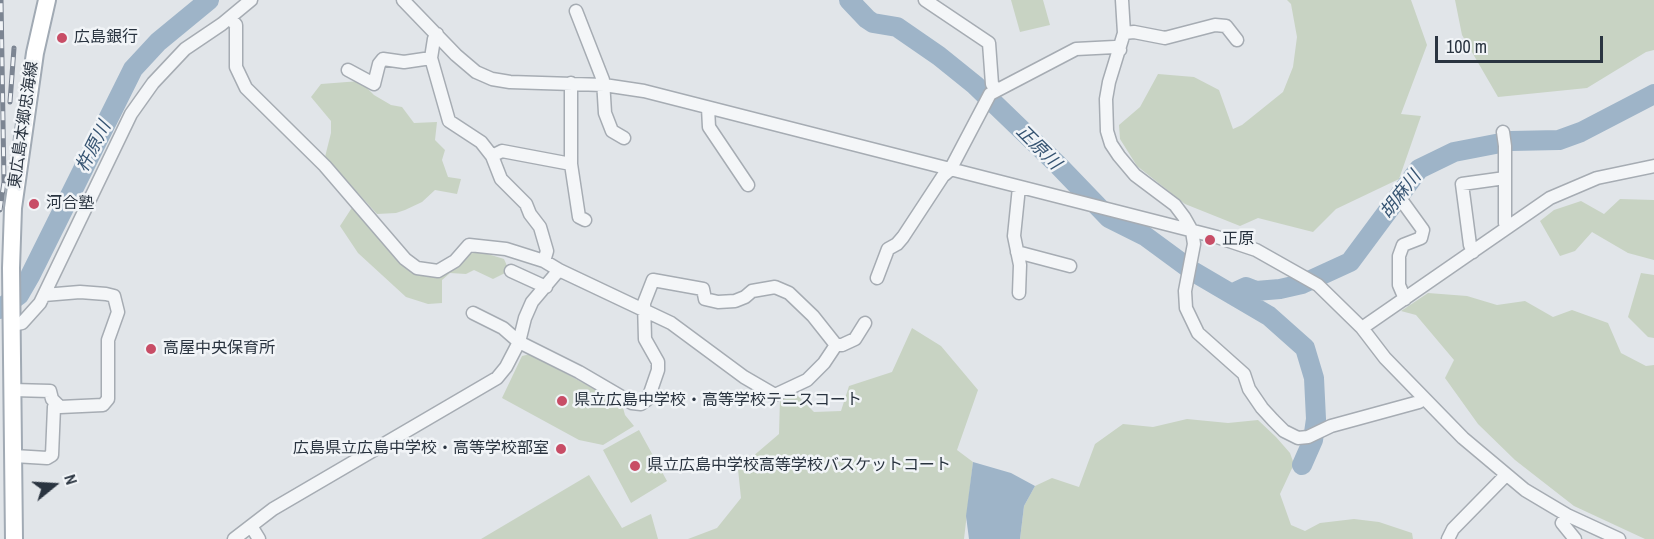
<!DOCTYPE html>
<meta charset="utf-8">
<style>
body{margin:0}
#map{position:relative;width:1654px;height:539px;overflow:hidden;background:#e1e5e9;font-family:"Archivo Narrow",sans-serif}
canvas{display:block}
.north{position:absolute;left:24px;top:455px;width:60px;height:60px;-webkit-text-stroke:4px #f1f4f7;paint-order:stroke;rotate:72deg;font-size:16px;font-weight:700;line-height:24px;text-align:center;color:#2a3440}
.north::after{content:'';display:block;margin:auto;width:21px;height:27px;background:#2a3440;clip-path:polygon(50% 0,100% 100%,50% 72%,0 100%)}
.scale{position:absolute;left:1435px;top:36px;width:168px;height:27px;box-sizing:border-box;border:3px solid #2a3440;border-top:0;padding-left:8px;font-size:18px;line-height:21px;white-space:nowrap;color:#2a3440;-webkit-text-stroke:4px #f1f4f7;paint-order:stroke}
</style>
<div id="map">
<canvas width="1654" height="539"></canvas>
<div class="north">N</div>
<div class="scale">100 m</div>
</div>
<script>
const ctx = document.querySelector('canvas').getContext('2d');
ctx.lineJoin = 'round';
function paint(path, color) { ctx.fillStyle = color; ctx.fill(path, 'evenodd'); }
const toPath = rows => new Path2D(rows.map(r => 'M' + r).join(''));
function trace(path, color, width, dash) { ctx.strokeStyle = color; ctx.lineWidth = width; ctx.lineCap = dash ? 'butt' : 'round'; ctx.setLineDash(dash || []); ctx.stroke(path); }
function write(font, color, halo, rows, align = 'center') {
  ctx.font = font + ' "Archivo Narrow","Noto Sans JP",sans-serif'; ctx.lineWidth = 5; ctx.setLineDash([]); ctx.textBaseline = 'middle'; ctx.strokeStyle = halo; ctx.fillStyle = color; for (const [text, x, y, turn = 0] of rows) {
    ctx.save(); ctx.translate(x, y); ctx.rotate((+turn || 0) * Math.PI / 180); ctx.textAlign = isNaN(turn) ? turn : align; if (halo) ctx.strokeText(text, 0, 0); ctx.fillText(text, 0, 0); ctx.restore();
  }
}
paint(toPath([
 [1011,0,1043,0,1050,25,1020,32],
 [1287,0,1411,0,1427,45,1401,114,1421,116,1399,179,1336,209,1313,232,1258,218,1240,226,1185,204,1137,166,1120,139,1119,125,1140,107,1158,74,1194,77,1219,90,1233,129,1242,125,1283,92,1293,67,1297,37,1291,4],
 [1455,0,1654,0,1654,50,1646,52,1587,88,1498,97,1462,35],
 [360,81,374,95,391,105,402,107,414,123,437,122,435,140,445,150,442,160,448,177,461,179,457,194,435,190,422,202,405,210,396,213,377,214,325,157,331,133,331,121,311,97,321,84],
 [1620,199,1654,200,1654,260,1628,253,1592,232,1575,251,1560,256,1540,221,1554,210,1581,201,1604,214],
 [353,206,414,270,437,275,462,257,478,251,504,259,511,275,507,272,493,279,474,270,466,274,450,273,442,280,442,303,428,304,406,297,358,253,340,226],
 [1641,273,1654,275,1654,338,1648,337,1628,317],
 [1428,293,1467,296,1497,305,1525,301,1553,317,1572,310,1608,323,1621,353,1646,366,1654,365,1654,539,1645,539,1574,506,1515,460,1478,424,1445,378,1454,360,1416,315,1401,311],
 [912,328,941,346,978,390,957,450,973,462,964,539,688,539,717,528,741,498,738,469,779,434,780,398,793,391,814,412,841,411,849,386,892,372],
 [530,354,622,404,625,415,634,426,603,445,579,440,502,398,522,356],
 [1187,419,1228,423,1258,420,1276,437,1290,453,1294,464,1280,494,1291,525,1305,531,1320,523,1354,519,1379,522,1412,533,1413,539,1020,539,1024,506,1035,486,1052,478,1079,487,1095,444,1123,424,1153,427],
 [639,430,667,481,631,503,603,450],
 [589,475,622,528,651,514,658,539,481,539]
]), '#c8d3c3');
paint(toPath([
 [973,462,1011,473,1035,486,1024,506,1020,539,969,539,966,516]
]), '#9eb4c8');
trace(toPath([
 [849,0,867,19,873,23,897,27,939,56,975,85,1058,165,1109,218,1145,236,1194,272,1269,316,1305,348,1314,378,1316,419,1313,440,1302,465],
 [1231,294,1246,287,1256,291,1280,289,1302,284,1350,262,1419,169,1454,152,1511,141,1559,140,1581,132,1654,94],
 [0,309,19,295,30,276,133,69,158,42,209,0]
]), '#9eb4c8', 20);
const minor = toPath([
 [403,0,456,55,476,72,492,79,510,82,604,85,644,91,1217,237,1256,250,1318,285,1362,328,1385,358,1463,438,1525,490,1567,515,1619,539],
 [925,0,989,43,992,84,996,89],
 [1122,0,1124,33,1109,82,1106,99,1107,131,1111,144,1119,156,1135,175,1175,205,1184,217,1192,231,1194,244,1185,291,1186,308,1198,333,1244,374,1249,389,1262,408,1273,420,1284,431,1298,438,1308,437,1331,426,1419,402,1423,397],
 [576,11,603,80,605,113,612,131,624,138],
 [230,18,236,25,236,67,246,88,325,166,405,259,417,268,438,271,455,261,469,245,506,249,544,261,559,270,671,323,744,377,775,395,807,380,824,363,836,345,842,345,855,339,865,323],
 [1124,33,1134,32,1165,38,1215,25,1226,26,1237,40],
 [437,34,434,39,431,58,449,121,481,142,492,156,501,179,526,204,530,214,540,227,547,251,544,261],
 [348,70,374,84,379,64,383,59,404,62,431,58],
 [571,83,571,164,579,217,585,220],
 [708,108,709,127,748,185],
 [1503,132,1505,146,1505,223,1507,228],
 [492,156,502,151,571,164],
 [1402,201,1423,230,1421,238,1403,245,1399,256,1399,285,1405,299],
 [1017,252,1070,266],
 [1473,252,1470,245,1462,184,1505,178],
 [511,271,546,287],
 [877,278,888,249,897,244,903,237,943,176,950,170,990,94,1076,49,1115,47,1120,50],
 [1019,293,1020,265,1014,236,1019,187],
 [473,313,503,328,519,342,579,372,632,403,641,404,648,399,658,370,658,362,645,339,644,303,653,280,703,289,705,299,718,302,735,301,745,297,752,291,775,287,789,293,813,316,836,345],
 [12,325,22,323,40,303,131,114,153,83,185,49,222,24,251,0],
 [1362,328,1550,198,1597,178,1654,166],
 [13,390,50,391,52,399,60,407,103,405,108,399,108,340,118,312,114,296,106,294,80,292,44,295],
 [14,456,47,458,52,455,54,407,56,403],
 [1567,515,1562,523,1575,539],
 [251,526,259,539],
 [234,539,273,509,497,378,506,367,519,342,525,318,532,302,559,270],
 [1448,539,1453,529,1506,475]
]);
const major = toPath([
 [14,539,11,268,13,208,35,53,47,0]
]);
trace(minor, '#a6acb3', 15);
trace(major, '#a1aab4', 20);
trace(minor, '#f4f6f8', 12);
trace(major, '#fff', 16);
const rail = toPath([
 [10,102,14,48],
 [0,210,4,182,1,0]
]);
trace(rail, '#7c8592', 5);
trace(rail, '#f1f4f7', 3, [9]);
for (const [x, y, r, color] of [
 [62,38,6,"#c84d66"],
 [34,204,6,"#c84d66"],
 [1210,240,6,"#c84d66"],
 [151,349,6,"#c84d66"],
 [562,401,6,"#c84d66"],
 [561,449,6,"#c84d66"],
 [635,466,6,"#c84d66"]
]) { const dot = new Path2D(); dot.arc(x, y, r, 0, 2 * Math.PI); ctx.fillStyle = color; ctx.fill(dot); trace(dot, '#f1f4f7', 2); }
write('16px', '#2a3440', '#f1f4f7', [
 ["広島銀行",74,38],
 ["河合塾",46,204],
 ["正原",1222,240],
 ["高屋中央保育所",163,349],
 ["県立広島中学校・高等学校テニスコート",574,401],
 ["広島県立広島中学校・高等学校部室",549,449,"right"],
 ["県立広島中学校高等学校バスケットコート",647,466]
], 'left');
write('16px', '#2a3440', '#f1f4f7', [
 ["東広島本郷忠海線",24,125,-82]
]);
write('italic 18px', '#365472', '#f1f4f7', [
 ["杵原川",94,147,-63],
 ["正原川",1038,148,45],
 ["胡麻川",1401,195,-52]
]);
</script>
